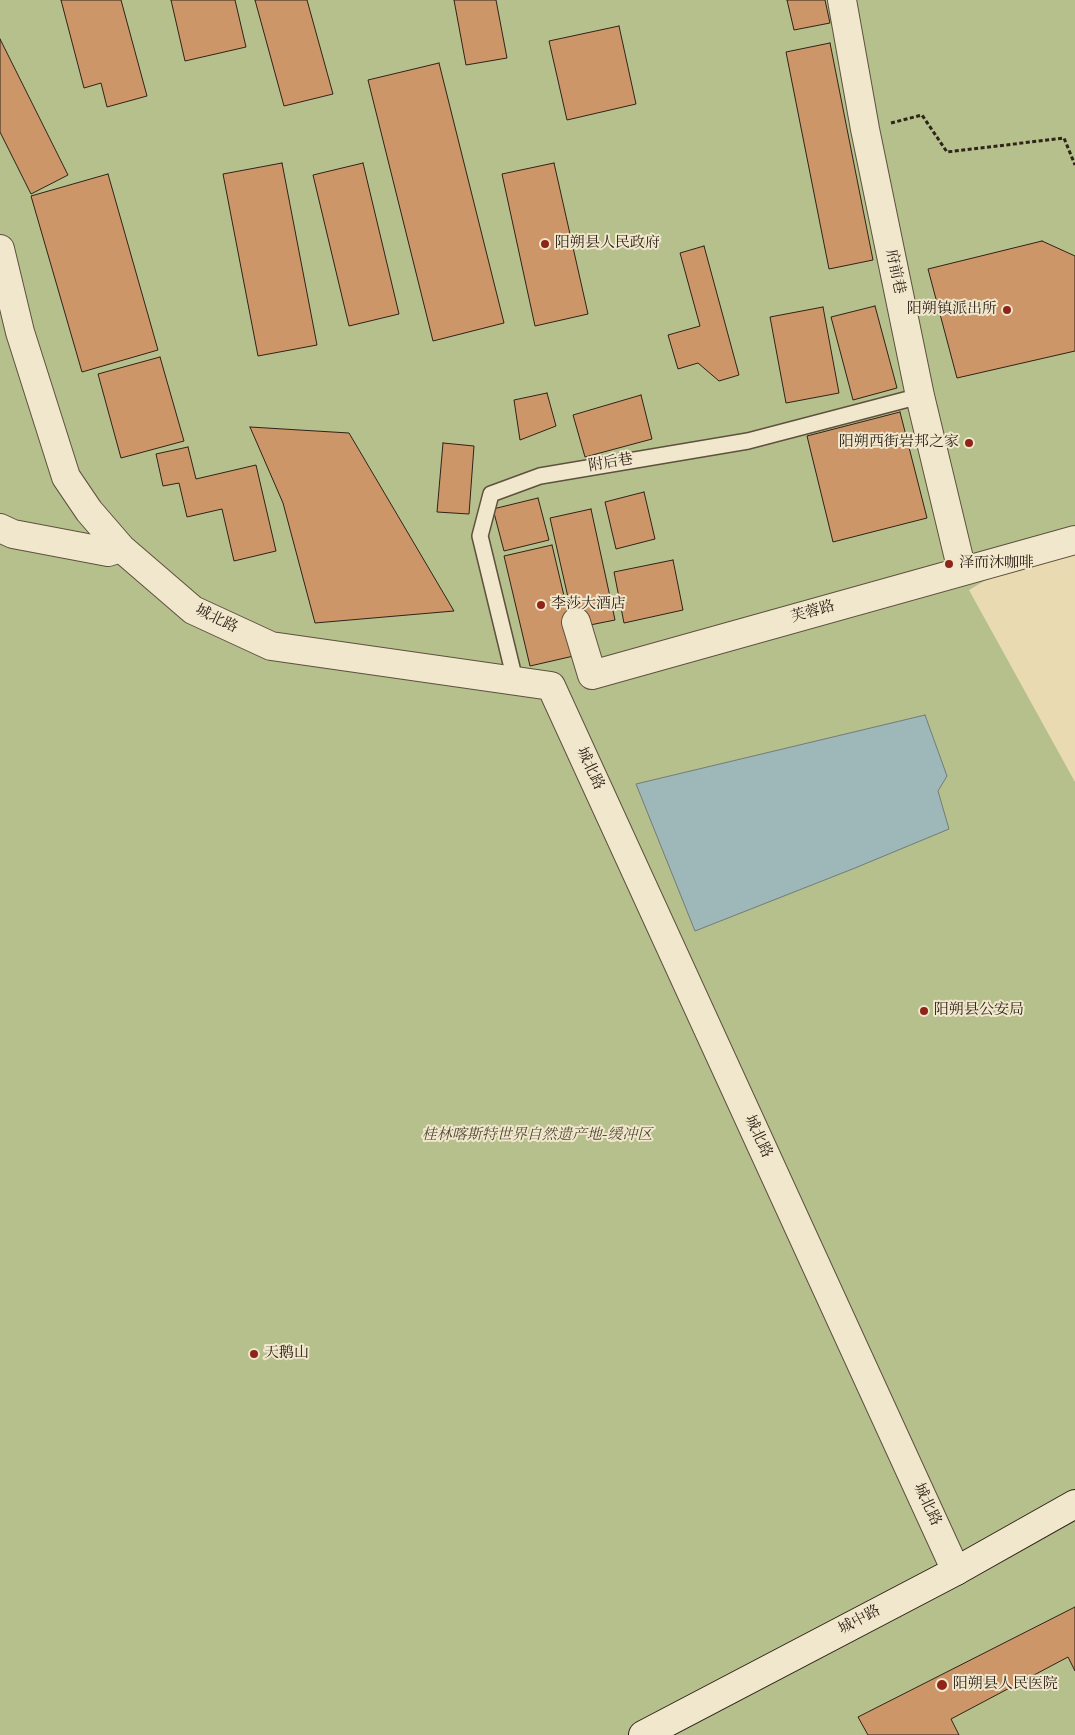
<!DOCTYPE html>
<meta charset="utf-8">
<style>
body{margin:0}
canvas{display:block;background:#e9dab2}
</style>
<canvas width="1075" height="1735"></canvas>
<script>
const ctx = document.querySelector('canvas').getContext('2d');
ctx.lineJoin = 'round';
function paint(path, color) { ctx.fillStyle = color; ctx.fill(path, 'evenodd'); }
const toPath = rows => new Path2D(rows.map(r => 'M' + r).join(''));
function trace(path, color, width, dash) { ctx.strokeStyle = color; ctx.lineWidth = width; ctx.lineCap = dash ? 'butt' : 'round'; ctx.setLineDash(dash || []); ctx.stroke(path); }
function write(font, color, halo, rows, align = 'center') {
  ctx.font = font + ' Vollkorn,"Noto Serif SC",serif'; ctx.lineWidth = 4; ctx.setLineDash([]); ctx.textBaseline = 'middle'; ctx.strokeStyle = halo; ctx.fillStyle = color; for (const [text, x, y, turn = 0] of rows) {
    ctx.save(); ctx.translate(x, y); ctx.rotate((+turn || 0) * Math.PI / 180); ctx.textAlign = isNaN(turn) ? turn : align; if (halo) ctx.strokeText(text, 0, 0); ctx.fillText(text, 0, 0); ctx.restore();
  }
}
paint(toPath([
 [0,0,1075,0,1075,527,969,590,1075,782,1075,1735,0,1735]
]), '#b5c08d');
const water = toPath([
 [925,715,947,776,938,791,949,829,855,868,695,931,636,784,925,715]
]);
paint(water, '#9eb7b9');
trace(water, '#727c79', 1);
const building = toPath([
 [61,0,121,0,147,96,107,107,101,83,84,88,61,0],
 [171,0,235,0,246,47,185,61,171,0],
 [255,0,307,0,333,94,284,106,255,0],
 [454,0,496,0,507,58,466,65,454,0],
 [787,0,825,0,830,23,794,30,787,0],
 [619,26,636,104,567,120,549,41,619,26],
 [0,39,68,175,31,194,0,132,0,39],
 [830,43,873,260,829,269,786,52,830,43],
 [439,63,504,323,433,341,368,80,439,63],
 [282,163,317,345,258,356,223,174,282,163],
 [363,163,399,314,349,326,313,175,363,163],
 [554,163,588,314,535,326,502,174,554,163],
 [108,174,158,350,82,372,31,196,108,174],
 [1042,241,1075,256,1075,351,957,378,928,269,1042,241],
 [704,246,739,375,719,381,698,363,678,369,668,335,700,326,680,253,704,246],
 [875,306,897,388,853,400,831,317,875,306],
 [823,307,839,393,786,403,770,317,823,307],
 [160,357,184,441,121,458,98,374,160,357],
 [547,393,556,426,520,440,514,400,547,393],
 [641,395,652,439,585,457,573,415,641,395],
 [900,412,927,518,833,542,807,436,900,412],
 [250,427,349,433,454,611,315,623,283,503,250,427],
 [443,443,474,446,469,514,437,512,443,443],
 [188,447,196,479,256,465,276,551,234,561,222,509,187,517,179,483,163,486,156,454,188,447],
 [644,492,655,539,616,549,605,502,644,492],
 [538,498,549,540,504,551,493,509,538,498],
 [591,509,615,620,575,628,550,518,591,509],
 [552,545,578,655,530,666,504,556,552,545],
 [673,560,683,610,624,623,614,572,673,560],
 [1075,1607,1075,1671,1068,1657,951,1719,959,1735,868,1735,858,1717,1075,1607]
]);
paint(building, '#cd9669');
trace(building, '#302318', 1);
const lane = toPath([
 [515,680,480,536,491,494,540,476,748,441,920,396]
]);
const street = toPath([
 [842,0,865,129,920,396,962,571],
 [0,249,20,332,66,477,89,511,121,548,193,610,271,646,551,686,956,1571],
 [0,528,13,534,108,552,121,548],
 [576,622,592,675,1075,540]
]);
const secondary = toPath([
 [643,1735,956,1571,1075,1504]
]);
trace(lane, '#5e513e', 18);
trace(street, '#5e513e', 30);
trace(secondary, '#302318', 30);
trace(toPath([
 [891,123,922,115,947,152,1064,138,1075,165]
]), '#302318', 3, [4, 2.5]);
trace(lane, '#f1e7cd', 15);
trace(street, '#f1e7cd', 28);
trace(secondary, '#f1e7cd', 28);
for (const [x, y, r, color] of [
 [545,244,5,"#8f2418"],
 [1007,310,5,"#8f2418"],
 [969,443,5,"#8f2418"],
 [949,564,5,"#8f2418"],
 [541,605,5,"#8f2418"],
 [924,1011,5,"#8f2418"],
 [254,1354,5,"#8f2418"],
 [942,1685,6,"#8f2418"]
]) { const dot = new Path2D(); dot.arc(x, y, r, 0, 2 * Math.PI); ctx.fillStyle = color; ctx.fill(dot); trace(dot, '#f1e7cd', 2); }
write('15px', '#302318', '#f1e7cd', [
 ["阳朔县人民政府",555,244],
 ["阳朔镇派出所",997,310,"right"],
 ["阳朔西街岩邦之家",959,443,"right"],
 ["泽而沐咖啡",959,564],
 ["李莎大酒店",551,605],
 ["阳朔县公安局",934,1011],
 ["天鹅山",264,1354],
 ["阳朔县人民医院",953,1685]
], 'left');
write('15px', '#302318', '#f1e7cd', [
 ["府前巷",894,272,78],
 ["附后巷",611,464,-10],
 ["芙蓉路",813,613,-16],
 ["城北路",216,620,26],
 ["城北路",589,769,65],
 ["城北路",757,1137,65],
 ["城北路",926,1505,65],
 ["城中路",860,1621,-28]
]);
write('italic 15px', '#514a35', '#f1e7cd', [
 ["桂林喀斯特世界自然遗产地-缓冲区",537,1136]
]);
</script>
